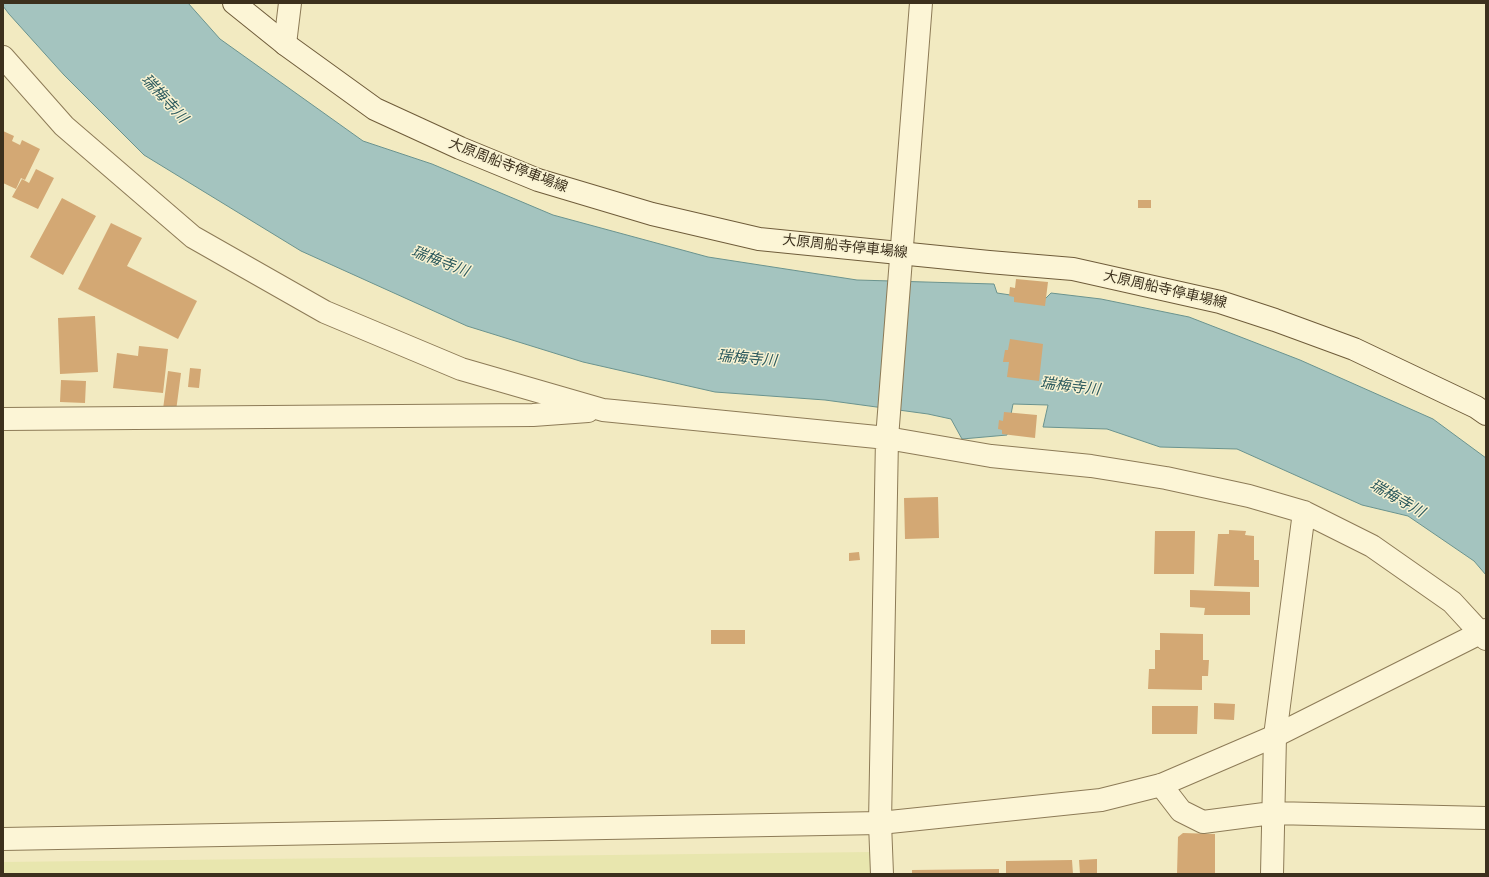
<!DOCTYPE html>
<meta charset="utf-8">
<style>
body{margin:0}
#map{position:relative;width:1489px;height:877px;overflow:hidden;background:#f2eac1;font-family:"Times New Roman",serif}
canvas{display:block}
.frame{position:absolute;inset:0;border:4px solid #3c301d;pointer-events:none}
</style>
<div id="map">
<canvas width="1489" height="877"></canvas>
<div class="frame"></div>
</div>
<script>
const ctx = document.querySelector('canvas').getContext('2d');
ctx.lineJoin = 'round';
function paint(path, color) { ctx.fillStyle = color; ctx.fill(path, 'evenodd'); }
const toPath = rows => new Path2D(rows.map(r => 'M' + r).join(''));
function trace(path, color, width, dash) { ctx.strokeStyle = color; ctx.lineWidth = width; ctx.lineCap = dash ? 'butt' : 'round'; ctx.setLineDash(dash || []); ctx.stroke(path); }
function write(font, color, halo, rows, align = 'center') {
  ctx.font = font + ' "Times New Roman","Noto Sans JP",serif'; ctx.lineWidth = 3; ctx.setLineDash([]); ctx.textBaseline = 'middle'; ctx.strokeStyle = halo; ctx.fillStyle = color; for (const [text, x, y, turn = 0] of rows) {
    ctx.save(); ctx.translate(x, y); ctx.rotate((+turn || 0) * Math.PI / 180); ctx.textAlign = isNaN(turn) ? turn : align; if (halo) ctx.strokeText(text, 0, 0); ctx.fillText(text, 0, 0); ctx.restore();
  }
}
paint(toPath([
 [871,852,872,874,3,874,3,862]
]), '#e8e6ae');
const water = toPath([
 [3,3,188,3,220,39,363,141,432,164,553,215,708,257,857,280,994,284,997,293,1044,300,1051,293,1101,299,1189,317,1300,360,1433,419,1486,458,1486,575,1474,561,1408,516,1362,505,1237,449,1160,447,1107,429,1043,427,1048,405,1013,404,1007,435,962,439,951,419,928,414,825,400,715,392,583,362,467,326,301,251,144,155,64,75,9,14,3,6,3,3]
]);
paint(water, '#a4c4bf');
trace(water, '#6a938e', 1);
paint(toPath([
 [3,131,14,136,12,141,20,145,22,140,40,149,25,180,21,178,16,189,3,183],
 [36,169,54,178,38,209,12,197,22,179,29,183],
 [62,198,96,216,63,275,30,257],
 [1138,200,1151,200,1151,208,1138,208],
 [111,223,142,238,127,266,197,301,178,339,78,289],
 [1016,279,1048,282,1045,306,1014,302,1014,297,1009,296,1010,287,1015,288],
 [95,316,98,372,60,374,58,318],
 [1010,339,1043,344,1039,381,1007,377,1009,362,1003,362,1005,350,1008,350],
 [139,346,168,349,163,393,113,388,117,353,138,356],
 [190,368,201,369,199,388,188,387],
 [168,371,181,373,176,411,163,409],
 [61,380,86,381,85,403,60,402],
 [1004,412,1037,415,1035,438,1002,434,1002,430,998,429,999,420,1003,421],
 [938,497,939,538,905,539,904,498],
 [1229,530,1246,531,1245,535,1254,536,1254,560,1259,560,1259,587,1214,586,1218,534,1229,534],
 [1155,531,1195,531,1194,574,1154,574],
 [859,552,860,560,849,561,849,553],
 [1190,590,1250,592,1250,615,1204,615,1205,608,1190,607],
 [711,630,745,630,745,644,711,644],
 [1160,633,1203,634,1203,660,1209,660,1208,676,1202,676,1202,690,1148,689,1149,669,1155,669,1155,650,1160,650],
 [1214,703,1235,704,1234,720,1214,719],
 [1152,706,1198,706,1197,734,1152,734],
 [1183,833,1215,834,1215,874,1177,874,1178,837],
 [1097,859,1097,874,1080,874,1079,860],
 [1072,860,1073,874,1006,874,1006,861],
 [999,869,999,874,912,874,912,870]
]), '#d3a874');
const minor = toPath([
 [285,44,290,3],
 [3,57,64,126,193,237,325,312,461,369,603,410,887,438,991,456,1091,466,1166,478,1249,496,1304,512,1372,546,1452,602,1486,639],
 [3,419,533,415,588,411],
 [1161,785,1181,811,1203,822,1272,813,1486,818],
 [882,874,880,823,887,438,921,3],
 [1272,874,1275,736,1304,512]
]);
const tertiary = toPath([
 [3,839,880,823,1101,800,1161,785,1275,736,1486,630]
]);
const secondary = toPath([
 [234,3,285,44,375,109,460,148,538,180,652,214,759,239,989,262,1073,269,1220,302,1275,320,1354,349,1476,407,1486,414]
]);
trace(minor, '#8d7b57', 24);
trace(tertiary, '#8d7b57', 24);
trace(secondary, '#6f5c3a', 24);
trace(minor, '#fcf5d6', 22);
trace(tertiary, '#fcf5d6', 22);
trace(secondary, '#fcf5d6', 22);
write('14px', '#3c301d', '#f8f2d2', [
 ["大原周船寺停車場線",508,166,21],
 ["大原周船寺停車場線",845,247,6],
 ["大原周船寺停車場線",1165,290,13]
]);
write('italic 15px', '#2b595d', '#f8f2d2', [
 ["瑞梅寺川",164,99,47],
 ["瑞梅寺川",440,262,21],
 ["瑞梅寺川",747,359,5],
 ["瑞梅寺川",1070,387,7],
 ["瑞梅寺川",1397,499,30]
]);
</script>
